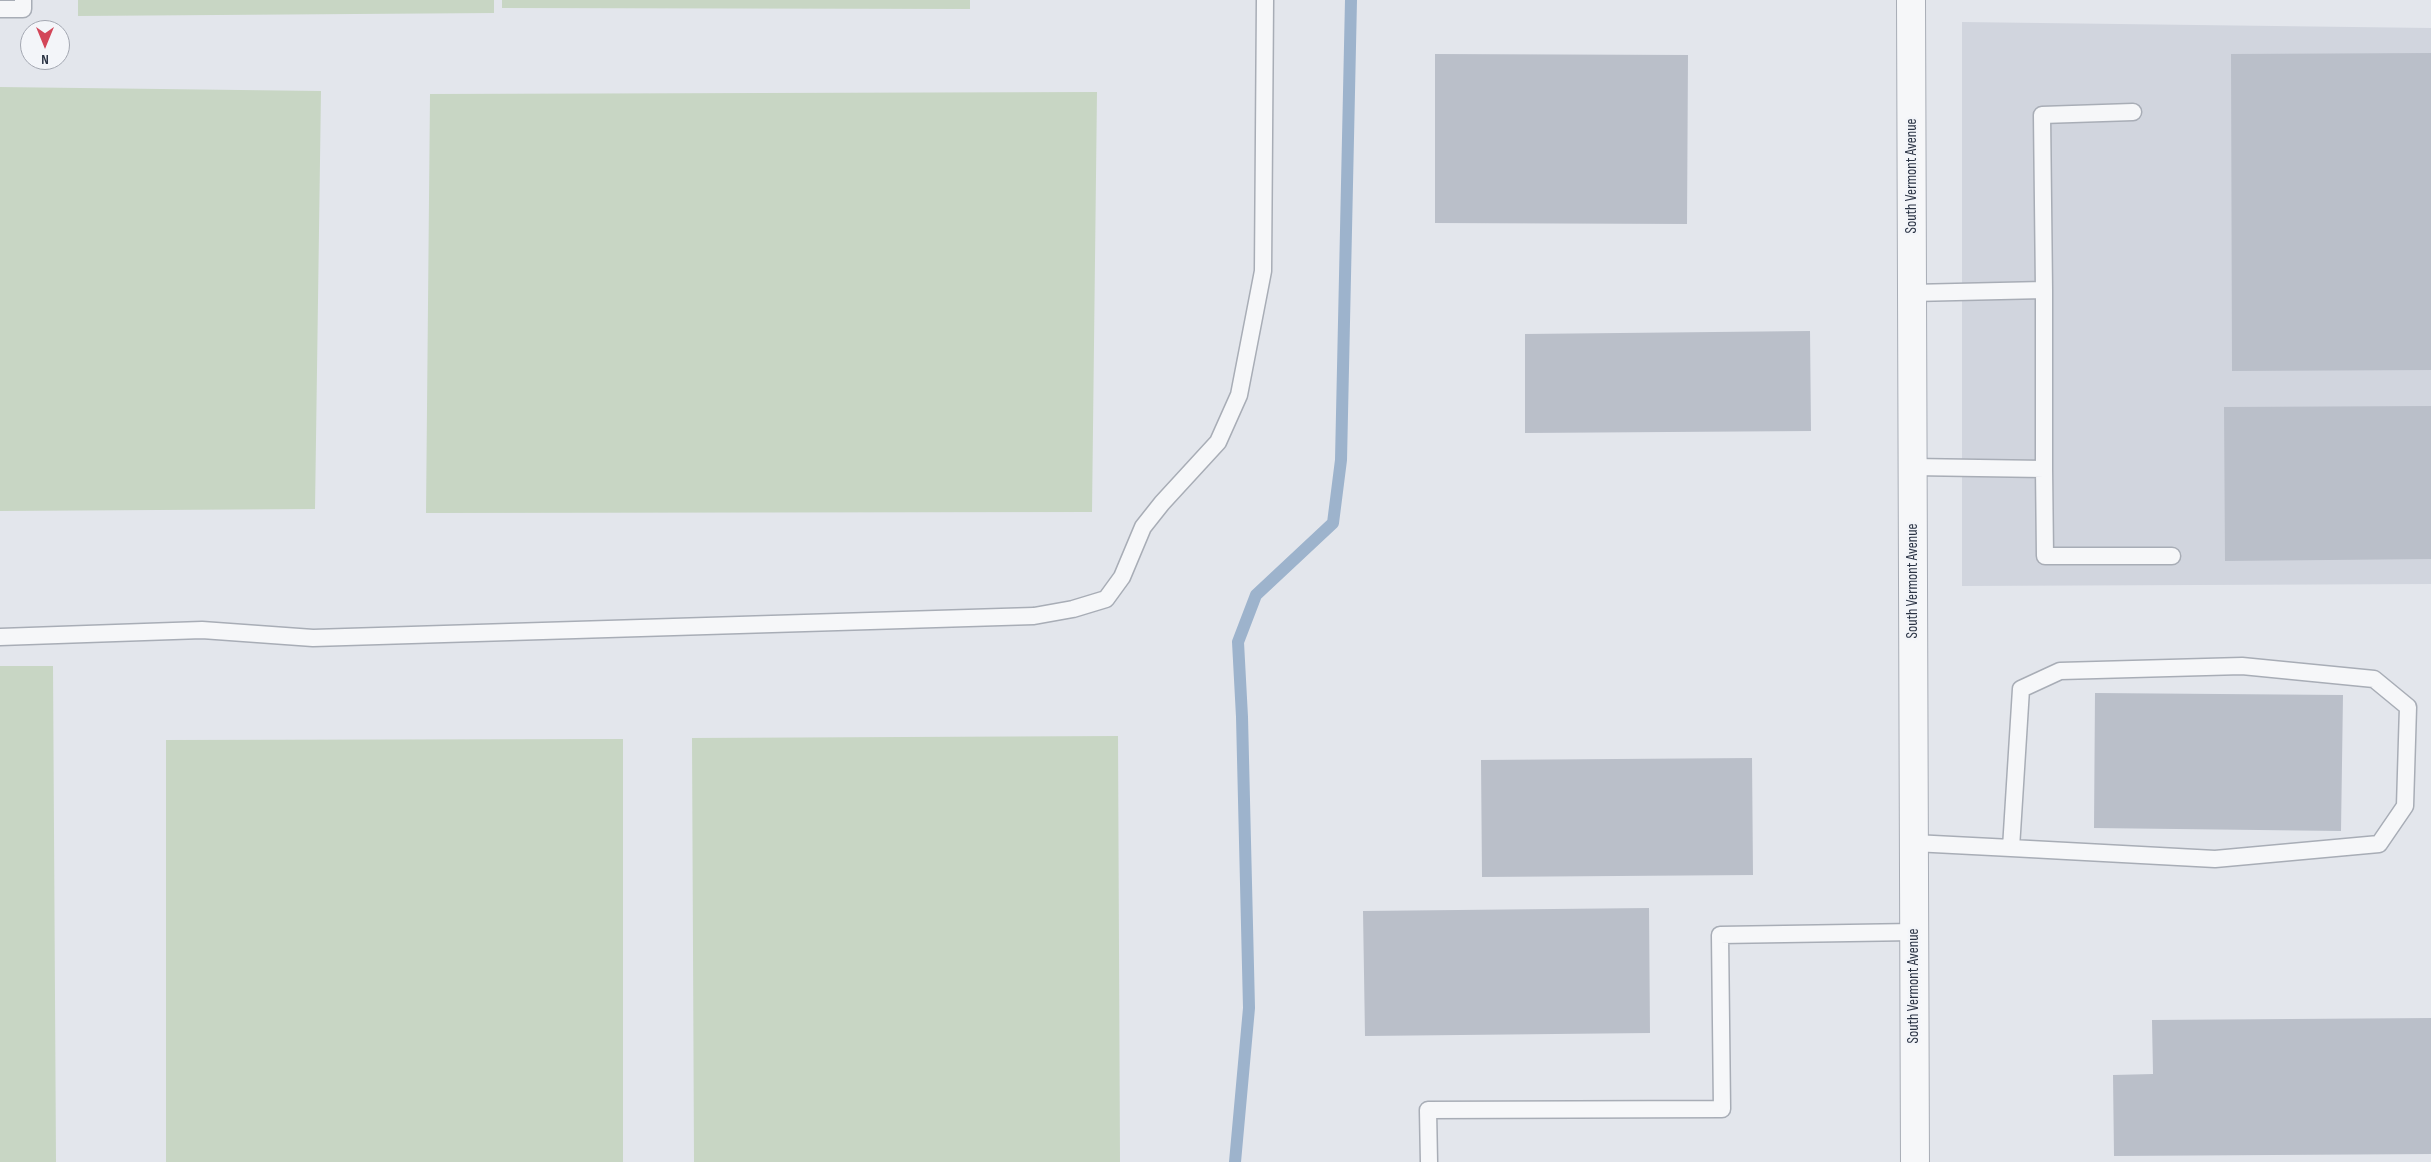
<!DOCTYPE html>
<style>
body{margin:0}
#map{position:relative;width:2431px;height:1162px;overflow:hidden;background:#e3e6ec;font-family:"Sofia Sans Condensed",sans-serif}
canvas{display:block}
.north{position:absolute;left:20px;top:20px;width:50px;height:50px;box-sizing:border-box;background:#f3f5f9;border:1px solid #a3a7b1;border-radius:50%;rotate:180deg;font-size:14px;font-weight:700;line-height:20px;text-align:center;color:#2a3344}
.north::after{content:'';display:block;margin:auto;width:18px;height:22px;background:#d34659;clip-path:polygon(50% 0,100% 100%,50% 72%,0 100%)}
</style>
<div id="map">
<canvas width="2431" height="1162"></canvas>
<div class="north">N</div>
</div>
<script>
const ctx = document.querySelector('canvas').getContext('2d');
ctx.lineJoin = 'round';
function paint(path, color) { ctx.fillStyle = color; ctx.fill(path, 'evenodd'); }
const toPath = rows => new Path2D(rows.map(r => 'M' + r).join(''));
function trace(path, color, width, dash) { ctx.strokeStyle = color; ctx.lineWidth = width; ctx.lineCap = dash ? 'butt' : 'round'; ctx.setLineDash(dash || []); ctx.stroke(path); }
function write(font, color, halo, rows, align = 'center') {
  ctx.font = font + ' "Sofia Sans Condensed",sans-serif'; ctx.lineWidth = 5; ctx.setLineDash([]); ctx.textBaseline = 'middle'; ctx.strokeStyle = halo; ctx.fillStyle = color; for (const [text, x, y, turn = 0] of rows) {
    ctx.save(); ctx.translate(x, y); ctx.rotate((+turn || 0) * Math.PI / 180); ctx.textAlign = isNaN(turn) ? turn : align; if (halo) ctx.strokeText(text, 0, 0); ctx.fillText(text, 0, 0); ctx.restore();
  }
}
paint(toPath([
 [1962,22,2431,28,2431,584,1962,586]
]), '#d1d5de');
paint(toPath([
 [78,0,494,0,494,13,78,16],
 [502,0,970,0,970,9,502,8],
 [0,87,321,91,315,509,0,511],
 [1097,92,1092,512,426,513,430,94],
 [0,666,53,666,56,1162,0,1162],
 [1118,736,1120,1162,694,1162,692,738],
 [623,739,623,1162,166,1162,166,740]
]), '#c8d6c4');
trace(toPath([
 [1235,1162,1249,1008,1242,717,1238,642,1256,595,1333,523,1341,460,1351,0]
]), '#9db3cc', 12);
paint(toPath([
 [2431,53,2431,370,2232,371,2231,54],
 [1435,54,1688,55,1687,224,1435,223],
 [1810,331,1811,431,1525,433,1525,334],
 [2431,406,2431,559,2225,561,2224,407],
 [2095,693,2343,695,2341,831,2094,828],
 [1752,758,1753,875,1482,877,1481,760],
 [1649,908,1650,1033,1365,1036,1363,911],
 [2431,1018,2431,1154,2114,1156,2113,1075,2153,1074,2152,1020]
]), '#babfc9');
const lane = toPath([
 [0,9,23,9,23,0],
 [2044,290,2042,115,2133,112],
 [1912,293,2044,290,2044,469,1913,467],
 [2044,469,2045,556,2172,556],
 [0,637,202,630,313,638,1034,616,1073,609,1106,599,1122,577,1143,527,1162,503,1218,442,1239,395,1263,271,1265,0],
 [1914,843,2011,848,2215,859,2379,844,2405,806,2408,707,2374,679,2242,666,2060,671,2021,689,2011,848],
 [1429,1162,1428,1110,1722,1109,1720,935,1914,932]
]);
const street = toPath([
 [1911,0,1915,1162]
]);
trace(lane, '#a8adb6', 19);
trace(street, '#a8adb6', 30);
trace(lane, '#f6f7f9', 16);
trace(street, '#f6f7f9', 28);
write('15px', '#2a3344', '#f3f5f9', [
 ["South Vermont Avenue",1912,176,-90],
 ["South Vermont Avenue",1913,581,-90],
 ["South Vermont Avenue",1914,986,-90]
]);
</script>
